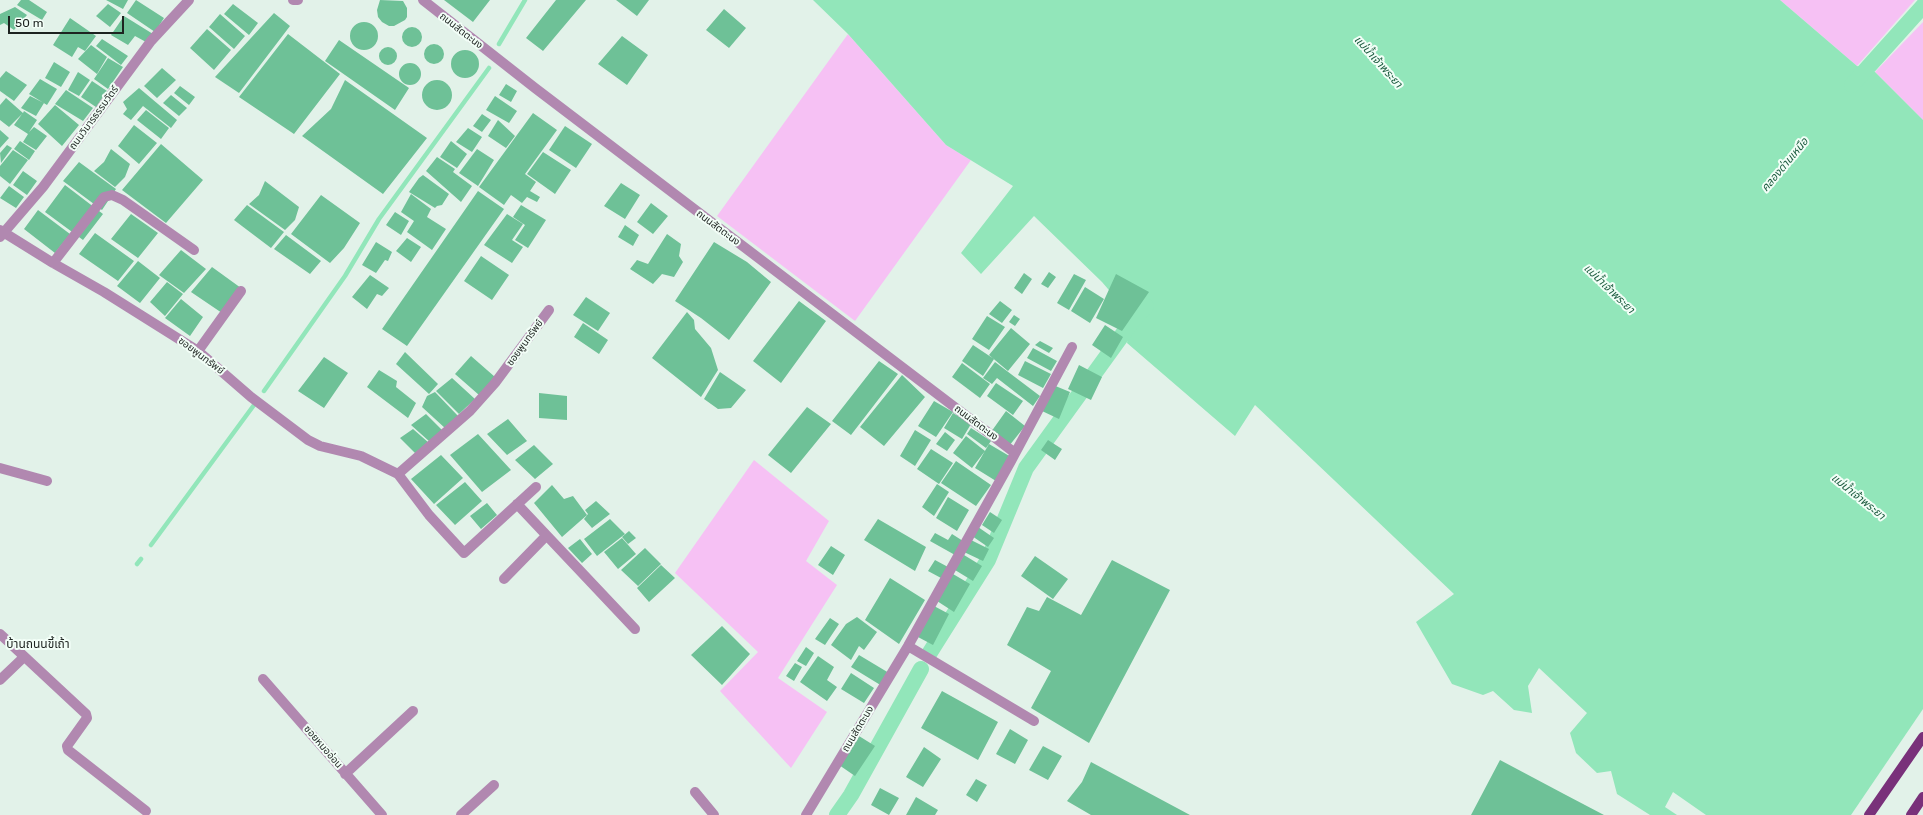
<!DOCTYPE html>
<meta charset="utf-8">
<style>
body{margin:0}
#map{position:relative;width:1923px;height:815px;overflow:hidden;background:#e2f2e9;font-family:Rubik,sans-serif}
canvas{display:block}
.scale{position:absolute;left:8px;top:16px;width:116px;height:18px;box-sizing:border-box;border:2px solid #1d2320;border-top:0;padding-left:5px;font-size:12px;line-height:14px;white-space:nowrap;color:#1d2320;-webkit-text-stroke:3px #f2fef7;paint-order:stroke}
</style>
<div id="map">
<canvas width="1923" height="815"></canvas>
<div class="scale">50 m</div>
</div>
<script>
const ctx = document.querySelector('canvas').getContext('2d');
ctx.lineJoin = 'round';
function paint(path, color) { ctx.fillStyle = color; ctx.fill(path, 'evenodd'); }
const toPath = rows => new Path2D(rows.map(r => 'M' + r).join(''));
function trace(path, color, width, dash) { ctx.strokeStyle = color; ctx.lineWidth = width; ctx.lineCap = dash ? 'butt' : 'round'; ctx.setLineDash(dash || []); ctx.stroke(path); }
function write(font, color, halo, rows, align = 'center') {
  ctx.font = font + ' Rubik,"Noto Sans Thai",sans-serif'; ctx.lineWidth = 4; ctx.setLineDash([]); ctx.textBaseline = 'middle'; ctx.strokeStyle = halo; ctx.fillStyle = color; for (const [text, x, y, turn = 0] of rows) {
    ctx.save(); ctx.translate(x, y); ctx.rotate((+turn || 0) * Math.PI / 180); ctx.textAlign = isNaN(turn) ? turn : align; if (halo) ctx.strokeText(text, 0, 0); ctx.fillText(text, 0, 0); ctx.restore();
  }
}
paint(toPath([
 [1780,0,1915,0,1857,66],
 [1923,22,1923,120,1875,72],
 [848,34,946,145,971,160,855,321,717,216],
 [754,460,829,521,806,561,837,585,778,678,827,712,791,768,720,691,758,652,675,573]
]), '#f6c1f4');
paint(toPath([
 [813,0,1780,0,1857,66,1875,72,1923,120,1923,815,1706,815,1673,792,1665,807,1677,815,1650,815,1617,794,1611,771,1597,773,1576,753,1570,733,1587,713,1539,668,1528,686,1532,713,1514,710,1493,691,1483,695,1452,684,1416,622,1454,594,1255,405,1235,436,1127,343,1132,317,1102,282,1034,216,981,274,961,253,1013,186,946,145,848,34]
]), '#92e6ba');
paint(toPath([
 [1923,709,1923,815,1851,815]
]), '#e2f2e9');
trace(toPath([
 [499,44,525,0],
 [264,391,345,276,379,219,489,68],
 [151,545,254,405],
 [137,564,141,559]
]), '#92e6ba', 4.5);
trace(toPath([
 [1852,85,1923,6],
 [929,654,988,560,1026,468,1133,320,1146,306],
 [837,815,851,795,921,669]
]), '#92e6ba', 16);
paint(toPath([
 [21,0,29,0,47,12,42,20,17,5],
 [106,0,128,0,123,9],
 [136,0,164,18,155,32,127,13],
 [380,0,403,1,407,8,407,17,405,20,394,26,389,26,382,22,378,17,377,10],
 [444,0,490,0,473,22],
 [556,0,586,0,543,51,526,38],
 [616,0,649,0,637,16],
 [108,4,121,13,110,27,96,16],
 [233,4,258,23,249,35,224,14],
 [15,7,27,15,14,30,4,23,0,25,0,14],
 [724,9,746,28,729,48,706,30],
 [274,13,290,26,239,93,215,77],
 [220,14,245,36,234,49,209,27],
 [124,16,153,34,146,42,135,36,128,45,111,35],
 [70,18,96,36,85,51,78,47,72,57,53,45],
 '350 36a14 14 0 1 1 28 0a14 14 0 1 1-28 0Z',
 '402 37a10 10 0 1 1 20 0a10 10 0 1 1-20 0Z',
 [207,29,231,50,214,70,190,48],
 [288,34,340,74,294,134,239,97],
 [622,36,648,55,627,85,598,64],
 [102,39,128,56,121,65,96,46],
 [339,40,409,88,395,110,325,61],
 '424 54a10 10 0 1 1 20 0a10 10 0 1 1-20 0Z',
 [91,45,107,57,97,74,78,59],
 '379 56a9 9 0 1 1 18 0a9 9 0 1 1-18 0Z',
 '451 64a14 14 0 1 1 28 0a14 14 0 1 1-28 0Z',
 [108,58,123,67,108,89,94,79],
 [54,62,70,72,61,87,45,78],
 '399 74a11 11 0 1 1 22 0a11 11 0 1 1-22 0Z',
 [162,68,176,80,157,98,144,86],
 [6,71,27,85,14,101,0,91,0,78],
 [78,72,90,80,79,96,68,90],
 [40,79,57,89,47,105,29,94],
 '422 95a15 15 0 1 1 30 0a15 15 0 1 1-30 0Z',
 [345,80,427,138,383,194,302,136,331,109],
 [92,81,107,91,96,107,81,97],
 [506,84,517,91,511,102,499,95],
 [180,86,195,97,189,105,174,93],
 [139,88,177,120,171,128,143,106,131,120,123,114,127,109,123,102],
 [66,90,93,108,83,121,55,104],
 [171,95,187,108,179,116,163,103],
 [30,96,44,103,36,116,21,108],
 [495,96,517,111,509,123,486,110],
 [6,98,23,113,24,111,37,120,29,132,34,127,47,136,36,150,23,142,28,134,14,125,22,114,9,127,0,120,0,105],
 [55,105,79,125,62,146,38,124],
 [146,110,169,128,161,139,137,120],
 [533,113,557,130,525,174,536,182,530,191,540,197,537,202,527,197,522,203,511,195,504,205,479,187],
 [482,114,491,120,482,132,473,126],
 [498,120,515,136,506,148,488,136],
 [134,125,157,143,139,164,118,146],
 [565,126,592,144,576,168,549,150],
 [468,128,482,137,472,152,456,142],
 [0,130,9,138,0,148],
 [20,141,35,151,29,160,14,149],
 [451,141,467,154,457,168,440,157],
 [161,144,203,180,166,223,122,190],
 [7,145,12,148,1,163,0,153],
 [111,149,130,164,125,177,115,187,94,171,104,162],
 [477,149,494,160,478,186,459,173],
 [13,150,28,160,10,184,0,176,0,166],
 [543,152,571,170,555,194,527,174],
 [437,157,455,169,453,172,472,186,461,202,426,171],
 [79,162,116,189,102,210,63,181],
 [23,171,37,181,27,195,13,185],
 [423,175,449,194,442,205,437,206,435,208,409,192,419,178],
 [265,181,299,207,295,220,285,230,249,204,259,195],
 [621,183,640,195,625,219,604,206],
 [65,185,103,214,83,240,45,212],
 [9,186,24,197,16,208,0,198],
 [478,191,504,209,407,346,382,329],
 [411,194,431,209,427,217,446,229,432,250,407,232,414,221,401,212],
 [321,195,360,223,344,248,330,263,291,234],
 [651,203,668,216,653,234,637,222],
 [247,205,284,232,271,248,234,220],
 [521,205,546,220,528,248,515,240,525,225,513,217],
 [38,210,70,234,55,253,24,229],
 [395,212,409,221,401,235,386,225],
 [131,214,158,233,138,258,111,239],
 [507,214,523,224,512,240,523,247,512,263,484,245],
 [625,225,639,235,633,246,618,237],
 [95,233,134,261,118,281,79,254],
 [667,234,681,244,679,256,683,262,674,277,662,274,653,284,630,269,637,260,648,264],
 [286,235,321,261,310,274,274,249],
 [407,238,421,247,411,262,396,251],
 [376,242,392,252,388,261,385,260,376,273,362,265],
 [714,242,747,262,771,282,729,340,701,318,675,301],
 [181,250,206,269,184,293,159,275],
 [481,256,509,275,492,300,464,281],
 [138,261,160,278,140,303,117,286],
 [212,267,241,288,222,313,191,292],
 [1049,272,1056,277,1048,288,1041,284],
 [1024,273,1032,279,1022,294,1014,288],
 [1074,274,1086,280,1069,310,1057,303],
 [1116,274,1149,292,1122,331,1096,318],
 [370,275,389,288,382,296,377,294,367,309,352,297],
 [167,282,183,294,165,316,150,302],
 [1085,287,1104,299,1090,323,1071,311],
 [586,297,610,313,598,331,573,315],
 [181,299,203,317,190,336,165,318],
 [799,301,826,321,781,383,753,361],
 [1000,301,1012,310,1002,323,989,314],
 [687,312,694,320,695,329,711,348,718,370,701,397,652,358],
 [1014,315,1020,319,1015,326,1009,322],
 [987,316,1005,327,989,350,972,339],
 [583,323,608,340,599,354,574,337],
 [1105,325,1123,337,1111,358,1092,345],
 [1011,328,1030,344,1008,371,989,355],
 [1040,341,1053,348,1049,353,1035,345],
 [973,345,994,359,983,376,962,361],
 [1033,348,1057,361,1051,371,1027,358],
 [405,352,438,384,429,394,396,364],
 [471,356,495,377,479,395,455,374],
 [324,357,348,373,324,408,298,391],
 [879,361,898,374,851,435,832,421],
 [1025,361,1051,374,1043,388,1018,375],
 [995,362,1040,396,1033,406,997,378,992,384,983,378],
 [962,363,990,384,980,398,952,377],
 [1079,365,1102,377,1091,400,1068,389],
 [379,370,397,381,396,387,416,403,408,418,367,387],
 [720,372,746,390,731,408,718,409,704,399],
 [902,375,925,397,884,446,860,427],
 [452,378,475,399,459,414,436,391],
 [996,383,1023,401,1013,415,987,396],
 [1053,385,1070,392,1059,419,1042,411],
 [435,392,459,417,446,429,422,407,427,396],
 [539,393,567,396,567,420,539,418],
 [934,401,953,412,936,437,918,426],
 [807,407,831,424,791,473,768,455],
 [1006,411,1025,426,1009,446,991,432],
 [953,413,971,424,962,439,944,428],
 [426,414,443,431,430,442,411,425],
 [508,419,527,441,507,455,487,434],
 [971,428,991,441,986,448,967,434],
 [413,429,429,443,416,454,400,438],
 [915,430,931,440,915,466,900,456],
 [945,432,955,440,947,451,936,444],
 [478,434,511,470,482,492,450,455],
 [966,436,985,451,972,468,953,453],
 [1048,440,1062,449,1055,460,1041,450],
 [989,444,1011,457,996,481,975,468],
 [534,445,553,464,535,479,515,460],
 [931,449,953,463,939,484,917,469],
 [441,455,463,478,434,504,411,479],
 [956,461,991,485,976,506,941,483],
 [465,482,482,501,455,525,436,505],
 [937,484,949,492,934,516,922,507],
 [552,485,564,499,573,496,587,515,562,537,534,503],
 [948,497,969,510,957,531,936,518],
 [596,501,610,514,592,528,584,519,588,514,585,510],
 [487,503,497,515,481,529,470,516],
 [990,512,1002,520,994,533,982,525],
 [610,519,625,534,597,556,584,539],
 [878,519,926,547,915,571,864,540],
 [978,527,994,538,988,547,972,536],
 [629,531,636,538,628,544,622,537],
 [935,533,948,540,952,534,963,541,955,555,930,541],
 [622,538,636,554,618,569,604,552],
 [580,539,592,554,582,563,568,548],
 [971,540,989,549,983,561,964,552],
 [831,546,845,555,833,575,818,565],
 [645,548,661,564,638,586,621,570],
 [964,555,982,566,973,581,955,570],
 [1035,556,1068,579,1053,599,1021,576],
 [935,560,948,567,941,578,928,571],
 [1112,560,1170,590,1089,743,1031,708,1051,671,1007,645,1027,607,1039,611,1047,597,1081,615],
 [661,565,675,578,649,602,637,588],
 [953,574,970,584,954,612,937,601],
 [890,578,925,600,899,644,865,620],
 [934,606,949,614,933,645,918,637],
 [857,617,877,632,864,650,859,646,851,660,831,645,846,624],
 [830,618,839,624,825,645,815,639],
 [722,626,750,654,722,685,691,655],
 [806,647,814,653,806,666,797,661],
 [859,655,889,673,882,686,851,667],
 [818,656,834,667,827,680,837,687,827,701,800,682],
 [795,663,802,667,794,681,786,676],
 [851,673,874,688,864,703,841,689],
 [942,691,998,722,978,760,921,728],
 [1010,729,1028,740,1015,764,996,754],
 [859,736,875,746,855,776,839,765],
 [1043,746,1062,756,1048,780,1029,770],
 [924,747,941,759,923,787,906,777],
 [1500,760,1564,794,1604,815,1471,815],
 [1091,762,1190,815,1091,815,1067,801,1082,782],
 [976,779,987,785,977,802,966,795],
 [880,788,899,798,889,815,871,805],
 [916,797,938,810,935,815,906,815]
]), '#6ec197');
trace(toPath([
 [293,0,298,0],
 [423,0,535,88,1015,453],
 [0,230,53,263,104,292,198,351,251,397,308,440,320,446,361,456,398,474,429,515,464,553,536,487],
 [0,237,43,187,151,41,189,0],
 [53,263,104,197,112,195,123,200,194,250],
 [198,351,241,291],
 [0,468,47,481],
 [398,474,470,411,495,383,549,310],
 [517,504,635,629],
 [504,579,546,536],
 [0,634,86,714,87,718,67,746,68,750,146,811],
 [908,646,1034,721],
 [263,679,382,815],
 [0,680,24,657],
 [345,774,413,711],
 [695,792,714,815],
 [461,815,494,785],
 [806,815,908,646,1011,461,1072,347]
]), '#b188b0', 10);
trace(toPath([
 [1869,815,1923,737],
 [1911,815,1923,797]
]), '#79317a', 10);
write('10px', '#1d2320', '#f2fef7', [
 ["ถนนสัตตะนง",461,31,38],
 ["ถนนวิมารธรรมวัตร์",94,118,-54],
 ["ถนนสัตตะนง",718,228,37],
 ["ซอยพูนทรัพย์",525,343,-54],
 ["ซอยพูนทรัพย์",201,356,37],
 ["ถนนสัตตะนง",976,423,37],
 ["ถนนสัตตะนง",858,729,-59],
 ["ซอยหมออ่อน",323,747,49]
]);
write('italic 11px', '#1c5b3f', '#f2fef7', [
 ["แม่น้ำเจ้าพระยา",1378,62,48],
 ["คลองด่านเหนือ",1785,165,-50],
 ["แม่น้ำเจ้าพระยา",1609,289,44],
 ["แม่น้ำเจ้าพระยา",1858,497,39]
]);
write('12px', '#1d2320', '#f2fef7', [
 ["บ้านถนนขี้เถ้า",38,645]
]);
</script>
